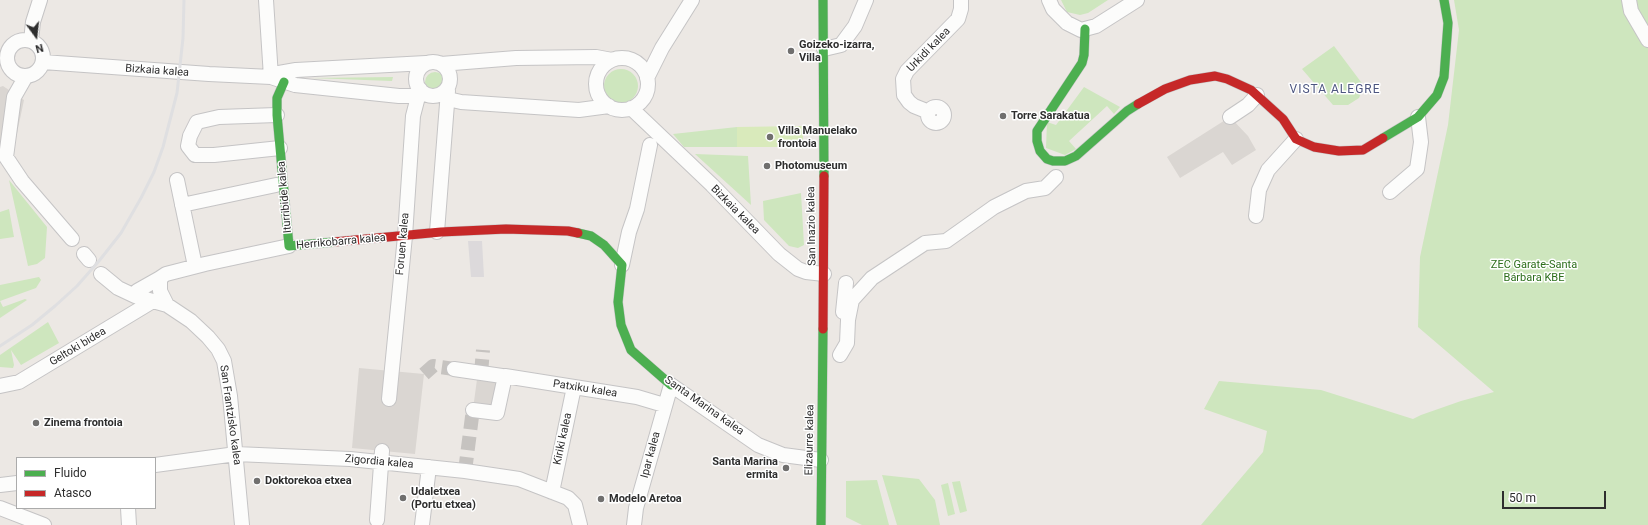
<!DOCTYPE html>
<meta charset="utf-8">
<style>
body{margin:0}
#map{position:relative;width:1648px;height:525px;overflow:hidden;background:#ece8e4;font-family:Roboto,sans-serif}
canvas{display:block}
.legend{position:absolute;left:16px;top:457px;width:140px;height:52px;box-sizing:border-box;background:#fff;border:1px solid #ababab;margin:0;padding:5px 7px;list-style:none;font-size:12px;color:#2e2e2e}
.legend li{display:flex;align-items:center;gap:8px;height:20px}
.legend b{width:20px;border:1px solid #ababab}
.north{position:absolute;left:16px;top:16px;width:40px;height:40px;-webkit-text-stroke:3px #fff;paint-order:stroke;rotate:165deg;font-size:11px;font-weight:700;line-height:16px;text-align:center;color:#2e2e2e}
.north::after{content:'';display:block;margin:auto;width:14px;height:18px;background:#2e2e2e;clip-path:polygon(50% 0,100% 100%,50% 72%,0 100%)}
.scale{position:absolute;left:1502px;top:491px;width:104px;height:18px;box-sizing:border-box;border:2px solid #2e2e2e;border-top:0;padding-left:5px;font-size:12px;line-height:14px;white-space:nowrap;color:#2e2e2e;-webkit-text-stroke:3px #fff;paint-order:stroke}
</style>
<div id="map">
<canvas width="1648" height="525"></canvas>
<ul class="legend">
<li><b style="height:5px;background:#4caf50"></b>Fluido</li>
<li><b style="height:5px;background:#c62828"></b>Atasco</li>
</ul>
<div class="north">N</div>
<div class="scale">50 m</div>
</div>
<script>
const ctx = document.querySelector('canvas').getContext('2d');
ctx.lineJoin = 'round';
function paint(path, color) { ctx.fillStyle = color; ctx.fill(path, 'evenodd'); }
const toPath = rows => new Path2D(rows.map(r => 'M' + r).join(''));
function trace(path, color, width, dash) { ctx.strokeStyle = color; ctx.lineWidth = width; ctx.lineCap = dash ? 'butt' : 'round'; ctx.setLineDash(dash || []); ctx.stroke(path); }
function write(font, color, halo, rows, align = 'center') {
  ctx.font = font + ' Roboto,sans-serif'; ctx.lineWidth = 3; ctx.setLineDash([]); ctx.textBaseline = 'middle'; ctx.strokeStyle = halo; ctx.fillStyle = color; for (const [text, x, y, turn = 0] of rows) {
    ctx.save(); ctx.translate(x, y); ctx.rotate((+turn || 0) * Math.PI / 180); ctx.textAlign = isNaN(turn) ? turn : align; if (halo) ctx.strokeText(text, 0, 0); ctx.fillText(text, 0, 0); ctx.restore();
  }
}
paint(toPath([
 [468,241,482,241,484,277,471,277]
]), '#dcd9db');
paint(toPath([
 [1061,0,1108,0,1088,13,1080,15,1067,12],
 [1454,0,1648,0,1648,525,1201,525,1263,452,1267,431,1204,409,1219,381,1321,390,1413,419,1421,415,1461,401,1494,392,1418,327,1420,257,1448,125,1459,30],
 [1334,46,1364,86,1359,98,1348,105,1333,105,1302,69],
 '604 86a17 17 0 1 1 34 0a17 17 0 1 1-34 0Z',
 '425 82a10 10 0 1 1 20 0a10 10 0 1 1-20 0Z',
 [393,77,392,81,311,78],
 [1084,87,1120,107,1114,114,1107,106,1069,141,1076,149,1065,155,1046,148,1047,122,1056,125],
 [737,127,737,147,684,147,673,134],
 [695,154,748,156,751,205],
 [9,180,47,227,45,258,37,264,28,266],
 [801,193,804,245,798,248,789,246,764,220,763,201],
 [9,209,14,237,0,239,0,212],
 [39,277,41,280,36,288,0,301,3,307,25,299,27,300,0,318,0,285],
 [48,322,59,343,21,365,11,350,14,365,13,368,0,367,0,355],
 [882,475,919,479,935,500,940,525,897,525],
 [877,480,889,525,862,525,846,517,846,481],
 [960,481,967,511,960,513,952,482],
 [948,483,955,514,948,516,941,485]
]), '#cee6be');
paint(toPath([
 [803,126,803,147,737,147,737,127]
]), '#d9eabb');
paint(toPath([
 [3,86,24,100,12,157,0,154,0,87],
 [1230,117,1248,136,1256,150,1232,165,1223,152,1180,178,1167,157],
 [359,368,424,374,415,454,352,448],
 [478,372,502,376,497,413,473,409]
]), '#dad6d2');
trace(toPath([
 [481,373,483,350],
 [424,374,433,366,454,369],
 [465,471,473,409]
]), '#c6c3c0', 14, [14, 7]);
const street = toPath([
 [266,0,271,77],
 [1049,0,1053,9,1067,23,1081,30,1096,26,1137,0],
 [1629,0,1631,11,1648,40],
 '7 58a18 18 0 1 1 36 0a18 18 0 1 1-36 0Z',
 [31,41,33,22,40,0],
 [824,49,841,45,855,26,866,0],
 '596 84a26 26 0 1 1 52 0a26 26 0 1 1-52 0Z',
 '416 79a17 17 0 1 1 34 0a17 17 0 1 1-34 0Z',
 [43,62,209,74,271,77,295,85,399,96,417,96,424,94],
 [441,64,516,58,596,57,612,60],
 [26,76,14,97,6,157,22,181,72,239],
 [271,77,279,73,296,70,426,63],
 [647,78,662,48,692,0],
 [442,94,448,99,461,102,579,110,609,106],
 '928 115a8 8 0 1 1 16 0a8 8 0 1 1-16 0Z',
 [631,108,712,185,779,254,798,269,806,272,824,274],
 [929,112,914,106,909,102,904,95,903,79,907,71,958,19,961,9,961,0],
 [277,115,219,117,197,122,190,136,188,146,195,155,214,155,280,148],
 [1230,117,1248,105,1257,95],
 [177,180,195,266],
 [1390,192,1417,169,1421,142,1418,117],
 [182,205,276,185],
 [1256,216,1259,190,1268,170,1296,139],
 [437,232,448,91],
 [84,254,89,260],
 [622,265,629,232,637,209,650,145],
 [101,274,118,288,135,296,167,305,191,321,208,337,218,349,224,361,230,396,242,525],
 [137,291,160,278],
 [167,305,160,291,160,278,166,274,205,264,289,246],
 [843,312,846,283],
 [840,355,847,343,848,320,852,300,872,278,925,243,946,241,994,207,1026,191,1045,188,1056,177],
 [454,369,502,376],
 [0,386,19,382,153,301],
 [389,399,405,236,413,116,420,89],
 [473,410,497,413,505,376,637,397,664,405],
 [155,465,236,454,350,459,465,471,519,479,568,498,575,505,580,525],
 [0,485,17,483],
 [552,492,574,387],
 [0,508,44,525],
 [128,508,129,525],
 [377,520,382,451],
 [422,525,429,467],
 [634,525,636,508,671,385,758,445,783,455,821,460]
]);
const fast = toPath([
 [823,0,824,176],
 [1085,29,1084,55,1082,63,1037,131,1037,141,1040,151,1047,159,1053,161,1065,161,1076,156,1127,111,1138,104],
 [284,82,277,98,277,115,289,246,334,242],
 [1383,138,1418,117,1437,95,1444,77,1448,23,1444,0],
 [578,233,591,236,604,245,622,265,618,302,621,325,631,350,671,385],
 [821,525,823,329]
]);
const jam = toPath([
 [1138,104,1165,89,1190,80,1215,76,1227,79,1251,90,1283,119,1296,139,1314,147,1339,151,1363,150,1383,138],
 [334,242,441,232,506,229,568,231,578,233],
 [823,329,824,176]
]);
trace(street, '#c5c4c5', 16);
trace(fast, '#c5c4c5', 10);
trace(jam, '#c5c4c5', 10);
trace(street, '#fcfcfb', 14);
trace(fast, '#4caf50', 9);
trace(jam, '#c62828', 9);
trace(toPath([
 [0,346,32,325,55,306,77,286,99,261,121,233,141,198,154,172,163,147,177,93,183,38,184,0]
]), '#dfdfe1', 3);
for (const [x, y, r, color] of [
 [791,51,4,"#706f6e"],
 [1003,116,4,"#706f6e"],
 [770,137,4,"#706f6e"],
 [767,166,4,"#706f6e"],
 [36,423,4,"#706f6e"],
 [786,468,4,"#706f6e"],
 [257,481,4,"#706f6e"],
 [403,498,4,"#706f6e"],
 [601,499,4,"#706f6e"]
]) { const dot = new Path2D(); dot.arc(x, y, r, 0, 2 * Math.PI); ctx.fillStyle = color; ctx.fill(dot); trace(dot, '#fff', 1.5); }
write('bold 11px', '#2e2e2e', '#fff', [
 ["Goizeko-izarra,",799,45],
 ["Villa",799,58],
 ["Torre Sarakatua",1011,116],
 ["Villa Manuelako",778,131],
 ["frontoia",778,144],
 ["Photomuseum",775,166],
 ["Zinema frontoia",44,423],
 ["Santa Marina",778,462,"right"],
 ["ermita",778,475,"right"],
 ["Doktorekoa etxea",265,481],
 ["Udaletxea",411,492],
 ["(Portu etxea)",411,505],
 ["Modelo Aretoa",609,499]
], 'left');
write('11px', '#2e2e2e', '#fff', [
 ["Urkidi kalea",929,50,-46],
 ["Bizkaia kalea",157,71,4],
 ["Iturribide kalea",285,197,-95],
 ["Bizkaia kalea",735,210,45],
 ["San Inazio kalea",812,226,-91],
 ["Herrikobarra kalea",341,242,-5],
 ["Foruen kalea",403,244,-85],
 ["Geltoki bidea",78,347,-31],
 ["Patxiku kalea",585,389,9],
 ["Santa Marina kalea",704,406,35],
 ["San Frantzisko kalea",230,415,82],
 ["Kiriki kalea",563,439,-78],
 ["Elizaurre kalea",810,440,-89],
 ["Ipar kalea",651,455,-75],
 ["Zigordia kalea",379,462,5]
]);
write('11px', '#2c6e1b', '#fff', [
 ["ZEC Garate-Santa",1534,265],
 ["Bárbara KBE",1534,278]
]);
ctx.letterSpacing = '1px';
write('12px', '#4d5680', '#fff', [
 ["VISTA ALEGRE",1335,90]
]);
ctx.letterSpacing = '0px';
</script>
